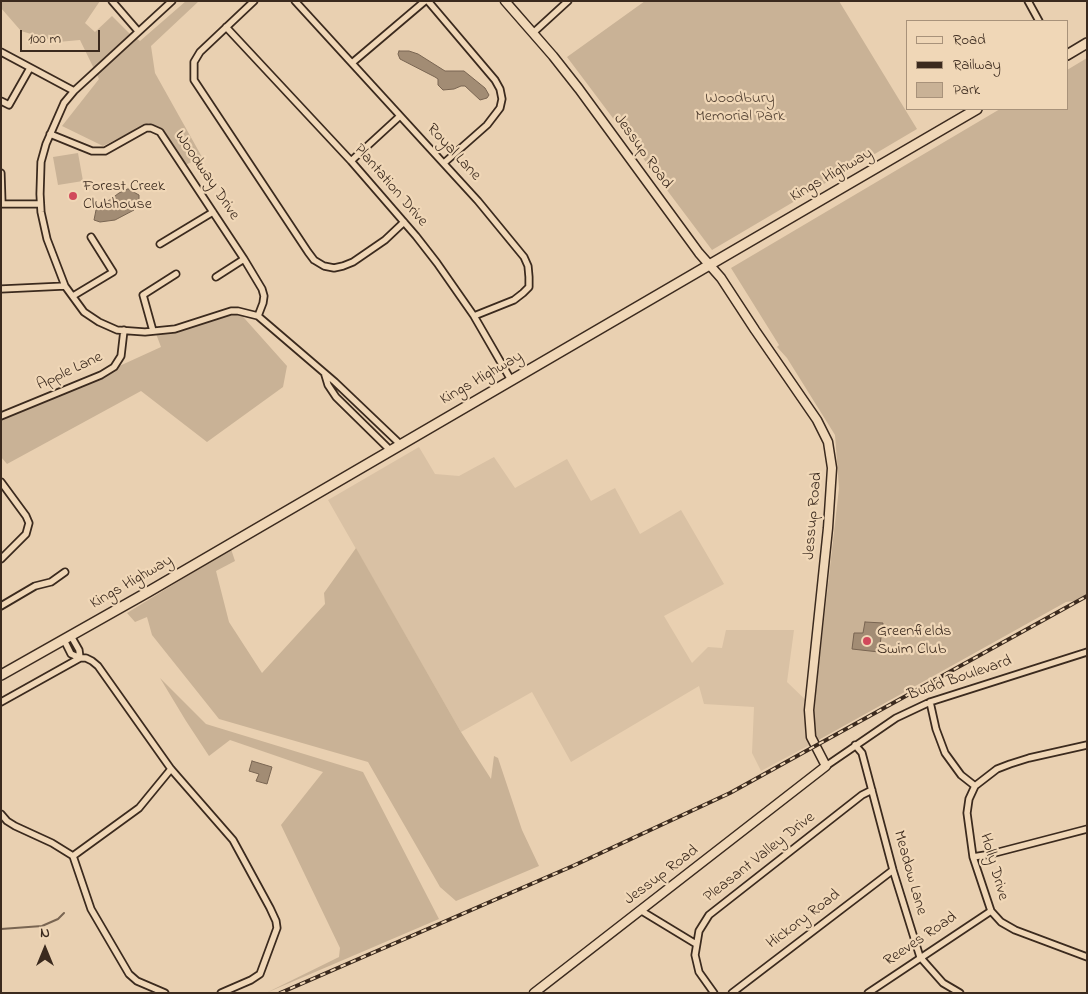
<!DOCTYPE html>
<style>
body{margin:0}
#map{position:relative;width:1088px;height:994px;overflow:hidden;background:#e9d0b1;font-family:"Indie Flower",sans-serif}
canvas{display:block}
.frame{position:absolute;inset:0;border:2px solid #3b2a1e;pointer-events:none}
.legend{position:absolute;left:906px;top:20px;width:162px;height:90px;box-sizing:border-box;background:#f0d7b7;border:1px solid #a8927a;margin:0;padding:6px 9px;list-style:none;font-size:15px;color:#3b2a1e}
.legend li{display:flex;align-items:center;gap:10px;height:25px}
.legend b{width:25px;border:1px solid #a8927a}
.north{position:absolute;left:20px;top:924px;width:50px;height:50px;-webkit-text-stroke:4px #f0d7b7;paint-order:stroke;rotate:0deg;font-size:14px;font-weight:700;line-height:20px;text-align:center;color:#3b2a1e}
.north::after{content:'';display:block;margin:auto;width:18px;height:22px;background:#3b2a1e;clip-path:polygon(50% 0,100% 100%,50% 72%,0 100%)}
.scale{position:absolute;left:20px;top:30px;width:80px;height:22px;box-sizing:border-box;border:2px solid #3b2a1e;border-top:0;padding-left:6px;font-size:15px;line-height:18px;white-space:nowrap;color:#3b2a1e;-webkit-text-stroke:4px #f0d7b7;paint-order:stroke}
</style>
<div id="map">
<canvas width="1088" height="994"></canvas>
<div class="frame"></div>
<ul class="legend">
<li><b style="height:6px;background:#f0d7b7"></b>Road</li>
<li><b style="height:6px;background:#3b2a1e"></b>Railway</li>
<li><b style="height:14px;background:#c9b296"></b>Park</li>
</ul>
<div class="north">N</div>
<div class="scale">100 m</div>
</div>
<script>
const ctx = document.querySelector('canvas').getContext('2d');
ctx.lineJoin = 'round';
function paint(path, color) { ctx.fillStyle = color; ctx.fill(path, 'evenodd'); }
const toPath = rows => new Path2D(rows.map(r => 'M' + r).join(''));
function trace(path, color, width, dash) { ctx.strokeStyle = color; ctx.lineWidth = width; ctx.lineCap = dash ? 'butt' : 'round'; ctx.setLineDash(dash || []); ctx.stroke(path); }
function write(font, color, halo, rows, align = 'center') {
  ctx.font = font + ' "Indie Flower",sans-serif'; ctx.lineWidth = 4.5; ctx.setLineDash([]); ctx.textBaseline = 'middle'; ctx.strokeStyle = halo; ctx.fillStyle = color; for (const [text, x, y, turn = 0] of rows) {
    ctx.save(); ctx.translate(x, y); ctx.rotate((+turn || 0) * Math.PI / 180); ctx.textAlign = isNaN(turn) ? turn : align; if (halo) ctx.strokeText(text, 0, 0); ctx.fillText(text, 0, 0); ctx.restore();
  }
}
paint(toPath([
 [419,447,435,474,459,476,494,457,515,488,567,459,591,501,615,488,640,534,681,510,724,584,664,616,692,663,708,647,722,648,726,630,794,630,787,682,814,708,815,742,761,771,752,753,754,707,704,704,699,686,571,762,532,692,461,732,328,500]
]), '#d9c1a4');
paint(toPath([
 [1,1,100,1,85,23,95,32,112,16,129,33,140,41,186,1,199,1,151,46,155,73,202,157,179,168,149,123,103,146,62,126,99,79,80,40,58,42,21,31,1,8],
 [645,1,839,1,917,129,712,250,567,57],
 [1087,58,1087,599,1066,602,815,742,814,708,839,488,835,435,787,358,777,347,779,345,731,268,1000,109,1067,109,1067,70],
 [78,153,83,181,58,185,53,157],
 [237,310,287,366,283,387,207,442,141,391,7,464,1,457,1,420,161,347,155,331],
 [356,548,461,732,491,779,494,756,498,758,522,830,539,866,456,901,440,887,368,762,219,719,152,635,147,617,135,622,127,613,231,549,235,561,216,571,229,622,262,673,325,604,324,593],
 [160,678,206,724,363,772,439,919,266,993,339,957,340,948,281,825,323,772,230,740,209,756,186,721]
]), '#c9b296');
const water = toPath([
 [399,51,409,51,418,54,445,71,464,71,485,88,489,95,487,98,480,100,465,86,461,86,454,89,443,90,438,85,438,79,435,77,400,59,398,54,399,51],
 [128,189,139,195,139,200,134,210,115,220,100,222,94,220,96,210,119,193,128,189],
 [865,622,883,623,879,652,852,649,854,633,863,633,865,622],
 [252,761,272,767,267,784,256,781,259,774,249,771,252,761]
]);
paint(water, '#a28c74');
trace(water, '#796552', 1);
trace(toPath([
 [1,929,42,926,58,919,64,913]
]), '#796552', 2);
const street = toPath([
 [112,1,138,31],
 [172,1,74,91,64,103,46,144,41,162,40,194,41,212,47,239,65,286,84,312,99,322,117,330,145,332,175,329,231,311,238,311,258,316,335,382,400,444],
 [254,1,200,52,194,62,194,80,308,252,314,260,324,266,334,268,343,266,353,262,385,240,404,222],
 [295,1,478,201,524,257,528,266,529,277,529,287,523,293,514,300,474,316],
 [428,1,495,80,500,89,502,99,500,108,487,125,444,163],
 [1028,1,1039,21],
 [226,27,351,161,416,236,437,263,474,316,511,380],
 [533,33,568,1],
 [1,52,74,91],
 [352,63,425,1],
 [1,101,9,105,30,68],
 [50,134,92,151,105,151,146,128,151,128,160,132,244,259,262,289,264,296,263,303,258,316],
 [351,161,400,116],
 [1,173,2,204],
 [1,204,40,204],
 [160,244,213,212],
 [216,277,244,259],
 [1,289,65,286],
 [73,296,113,272,91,237],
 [153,331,143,295,176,274],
 [325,375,328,385,336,397,390,450],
 [1,416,101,375,114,367,121,356,124,330],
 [1,482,26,516,29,523,26,534,1,559],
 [1,606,35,586,51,582,65,572],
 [64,640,71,654,80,658,79,650,71,636],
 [1,702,80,658,86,658,92,661,98,666,171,769,233,840,270,908,276,921,277,928,260,974,251,980,221,993],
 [930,702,936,729,945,753,961,775,975,786],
 [855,745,862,753,893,870,920,957,943,983,960,993],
 [1087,745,1029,758,1010,764,997,769,975,786,969,799,967,813,973,857,991,911,1001,922,1015,930,1087,957],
 [826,766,896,718,930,702,1087,652],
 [1,814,7,821,15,826,52,843,73,856,91,909,129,974,137,981,165,993],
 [73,856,139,808,171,769],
 [973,857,991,854,1087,829],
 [640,910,696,944],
 [714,993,699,972,695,955,699,931,709,915,862,795,872,790],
 [732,993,893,870],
 [868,993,991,911]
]);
const secondary = toPath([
 [505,1,553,56,579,89,699,253,721,278,755,330,817,420,828,442,832,468,828,528,809,710,811,737,826,766,534,993]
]);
const primary = toPath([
 [1067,55,1087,43],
 [1,675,148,592,977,109]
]);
trace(street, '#3b2a1e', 9);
trace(secondary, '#3b2a1e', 11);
trace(primary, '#3b2a1e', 12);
trace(street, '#f0d7b7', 5.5);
trace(secondary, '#f0d7b7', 8);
trace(primary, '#f0d7b7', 9);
const rail = toPath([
 [280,993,575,865,730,793,1087,596]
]);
trace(rail, '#3b2a1e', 4);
trace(rail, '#f0d7b7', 2, [5.5]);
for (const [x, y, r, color] of [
 [73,196,5,"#d1495b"],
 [867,641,5,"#d1495b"]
]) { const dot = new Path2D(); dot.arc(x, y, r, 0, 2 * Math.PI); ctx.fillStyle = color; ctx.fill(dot); trace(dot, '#f0d7b7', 2); }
write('16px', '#574536', '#f0d7b7', [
 ["Woodbury",740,99],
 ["Memorial Park",740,117]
]);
write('16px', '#3b2a1e', '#f0d7b7', [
 ["Jessup Road",642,152,54],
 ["Royal Lane",453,153,47],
 ["Woodway Drive",206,176,56],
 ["Kings Highway",832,176,-30],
 ["Plantation Drive",390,186,49],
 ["Apple Lane",70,372,-25],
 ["Kings Highway",482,379,-30],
 ["Jessup Road",814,516,-85],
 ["Kings Highway",132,583,-30],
 ["Budd Boulevard",960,679,-19],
 ["Pleasant Valley Drive",760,858,-38],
 ["Holly Drive",993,867,74],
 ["Meadow Lane",909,873,74],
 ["Jessup Road",662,876,-37],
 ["Hickory Road",804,920,-37],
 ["Reeves Road",921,940,-34]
]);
write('16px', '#3b2a1e', '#f0d7b7', [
 ["Forest Creek",83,187],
 ["Clubhouse",83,205],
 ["Greenfields",877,632],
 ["Swim Club",877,650]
], 'left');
</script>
